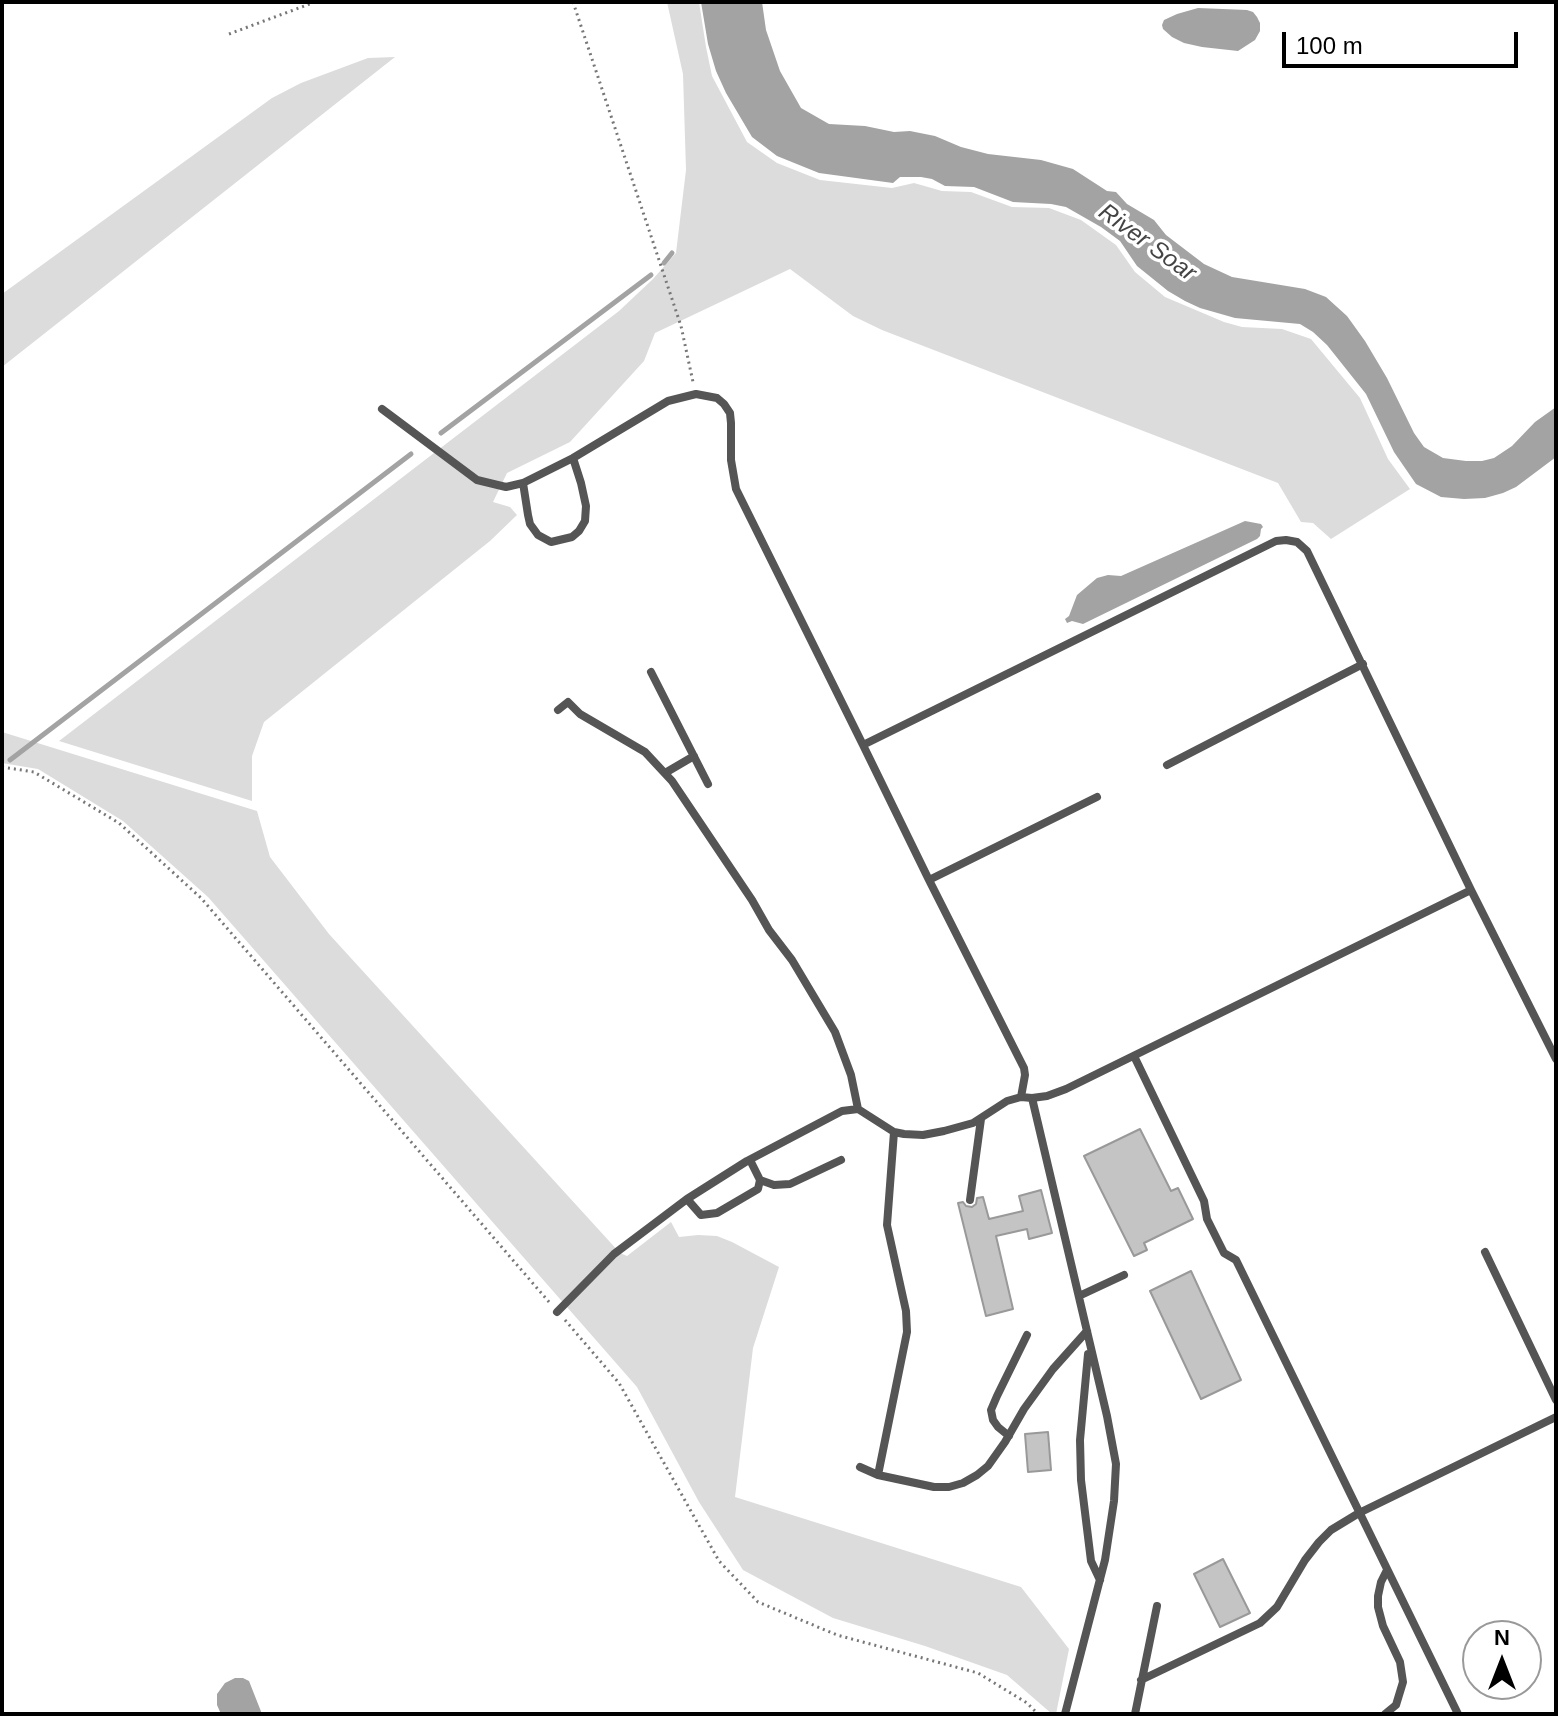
<!DOCTYPE html>
<style>
body{margin:0}
#map{position:relative;width:1558px;height:1716px;overflow:hidden;background:#fff;font-family:Arial,sans-serif}
canvas{display:block}
.frame{position:absolute;inset:0;border:4px solid #000;pointer-events:none}
.north{position:absolute;left:1462px;top:1620px;width:80px;height:80px;box-sizing:border-box;background:#fff;border:2px solid #999;border-radius:50%;rotate:0deg;font-size:22px;font-weight:700;line-height:32px;text-align:center;color:#000}
.north::after{content:'';display:block;margin:auto;width:28px;height:36px;background:#000;clip-path:polygon(50% 0,100% 100%,50% 72%,0 100%)}
.scale{position:absolute;left:1282px;top:32px;width:236px;height:36px;box-sizing:border-box;border:4px solid #000;border-top:0;padding-left:10px;font-size:24px;line-height:28px;white-space:nowrap;color:#000;-webkit-text-stroke:6px #fff;paint-order:stroke}
</style>
<div id="map">
<canvas width="1558" height="1716"></canvas>
<div class="frame"></div>
<div class="north">N</div>
<div class="scale">100 m</div>
</div>
<script>
const ctx = document.querySelector('canvas').getContext('2d');
ctx.lineJoin = 'round';
function paint(path, color) { ctx.fillStyle = color; ctx.fill(path, 'evenodd'); }
const toPath = rows => new Path2D(rows.map(r => 'M' + r).join(''));
function trace(path, color, width, dash) { ctx.strokeStyle = color; ctx.lineWidth = width; ctx.lineCap = dash ? 'butt' : 'round'; ctx.setLineDash(dash || []); ctx.stroke(path); }
function write(font, color, halo, rows, align = 'center') {
  ctx.font = font + ' Arial,sans-serif'; ctx.lineWidth = 7; ctx.setLineDash([]); ctx.textBaseline = 'middle'; ctx.strokeStyle = halo; ctx.fillStyle = color; for (const [text, x, y, turn = 0] of rows) {
    ctx.save(); ctx.translate(x, y); ctx.rotate((+turn || 0) * Math.PI / 180); ctx.textAlign = isNaN(turn) ? turn : align; if (halo) ctx.strokeText(text, 0, 0); ctx.fillText(text, 0, 0); ctx.restore();
  }
}
paint(toPath([
 [667,2,699,2,706,47,712,76,747,142,777,163,820,180,892,188,914,183,942,191,971,192,1012,207,1049,208,1081,220,1116,245,1135,272,1165,297,1224,322,1242,327,1282,329,1311,339,1360,398,1388,459,1410,489,1331,539,1313,523,1301,522,1278,483,882,330,853,316,790,269,655,333,644,361,570,442,507,473,493,502,510,507,517,515,490,541,264,722,252,756,252,801,59,741,619,311,653,279,676,253,686,170,683,74],
 [395,57,2,367,2,294,272,98,301,83,368,58],
 [2,732,257,811,270,857,329,934,620,1253,627,1256,671,1222,679,1237,698,1235,717,1236,732,1242,779,1267,753,1348,735,1497,1021,1587,1069,1649,1056,1714,1052,1714,1007,1675,925,1646,833,1618,743,1570,699,1502,637,1387,208,897,123,821,38,769,2,763]
]), '#dcdcdc');
paint(toPath([
 [701,2,762,2,766,30,780,71,801,108,829,124,865,126,894,132,910,131,935,136,961,147,988,154,1041,160,1073,169,1107,191,1116,192,1127,204,1154,220,1166,235,1204,264,1232,277,1305,289,1326,297,1347,316,1365,341,1387,378,1414,433,1424,447,1443,458,1466,461,1482,461,1494,458,1512,446,1535,422,1556,407,1556,457,1516,487,1503,493,1485,498,1464,499,1441,497,1416,484,1394,452,1366,394,1327,345,1313,332,1300,324,1235,318,1200,308,1185,301,1168,291,1137,266,1120,241,1101,227,1066,207,1051,204,1013,202,974,187,945,186,932,179,921,177,900,177,893,183,819,173,777,156,752,137,726,93,716,71,708,44],
 [1198,8,1247,10,1253,12,1257,17,1260,23,1260,31,1255,40,1238,51,1202,47,1184,43,1172,37,1163,29,1162,25,1164,20,1177,14],
 [1245,521,1261,524,1263,527,1261,529,1260,536,1257,539,1083,624,1072,621,1067,623,1065,619,1069,616,1077,595,1097,578,1108,575,1121,576],
 [235,1678,243,1678,249,1681,262,1714,221,1714,217,1705,217,1694,225,1683]
]), '#a3a3a3');
trace(toPath([
 [664,263,672,253],
 [441,433,651,275],
 [10,760,411,454]
]), '#a3a3a3', 5);
const building = toPath([
 [1140,1129,1171,1191,1178,1188,1193,1219,1144,1243,1147,1250,1134,1256,1084,1156,1140,1129],
 [1041,1190,1052,1233,1029,1239,1027,1229,996,1236,1013,1309,986,1316,958,1203,963,1202,966,1206,972,1207,976,1204,977,1198,983,1197,989,1219,1023,1211,1019,1196,1041,1190],
 [1191,1271,1241,1380,1201,1399,1150,1291,1191,1271],
 [1048,1432,1051,1470,1028,1472,1025,1434,1048,1432],
 [1223,1559,1250,1613,1220,1627,1194,1574,1223,1559]
]);
paint(building, '#c4c4c4');
trace(building, '#999', 2);
trace(toPath([
 [573,2,681,326,693,382],
 [229,34,315,2],
 [2,767,34,772,119,823,201,898,549,1302],
 [565,1320,619,1383,719,1561,758,1602,837,1635,978,1673,1027,1703,1038,1714]
]), '#777', 3, [2, 4]);
trace(toPath([
 [382,409,477,480,506,487,523,483,573,458,668,401,696,394,717,398,724,404,730,413,731,423,731,460,736,489,863,745,929,880,1024,1068,1025,1075,1021,1097],
 [523,483,528,515,530,524,538,535,551,542,572,537,579,531,585,521,586,506,581,483,573,458],
 [651,672,708,784],
 [558,710,568,702,580,714,645,752,672,781,752,900,769,930,792,960,835,1032,851,1075,858,1109],
 [863,745,1276,541,1286,540,1297,542,1307,551,1471,890,1556,1059],
 [1167,765,1363,664],
 [665,773,694,756],
 [929,880,1097,797],
 [1134,1056,1204,1201,1207,1219,1224,1253,1236,1260,1458,1714],
 [1032,1098,1107,1416,1116,1464,1114,1501,1105,1560,1065,1714],
 [760,1180,774,1185,790,1184,841,1160],
 [687,1199,701,1215,717,1213,758,1189,760,1180,750,1160],
 [970,1200,981,1119],
 [1485,1252,1556,1400],
 [1079,1296,1124,1275],
 [557,1312,614,1254,687,1199,747,1161,842,1111,858,1109,894,1132,904,1134,923,1135,944,1131,973,1123,1007,1101,1021,1097,1032,1098,1047,1096,1066,1089,1471,890],
 [1088,1354,1080,1440,1081,1480,1091,1561,1100,1580],
 [1009,1436,998,1427,993,1420,991,1410,997,1396,1027,1335],
 [860,1467,878,1475,934,1487,949,1487,963,1483,977,1475,988,1466,1005,1442,1024,1409,1053,1369,1087,1331],
 [878,1475,907,1332,906,1311,887,1225,894,1132],
 [1141,1680,1260,1623,1277,1607,1305,1560,1319,1542,1331,1530,1359,1513,1556,1417],
 [1135,1714,1157,1606],
 [1385,1714,1396,1705,1403,1682,1400,1662,1383,1626,1378,1607,1378,1596,1381,1582,1387,1570]
]), '#555', 8);
write('italic 24px', '#444', '#fff', [
 ["River Soar",1147,243,36]
]);
</script>
